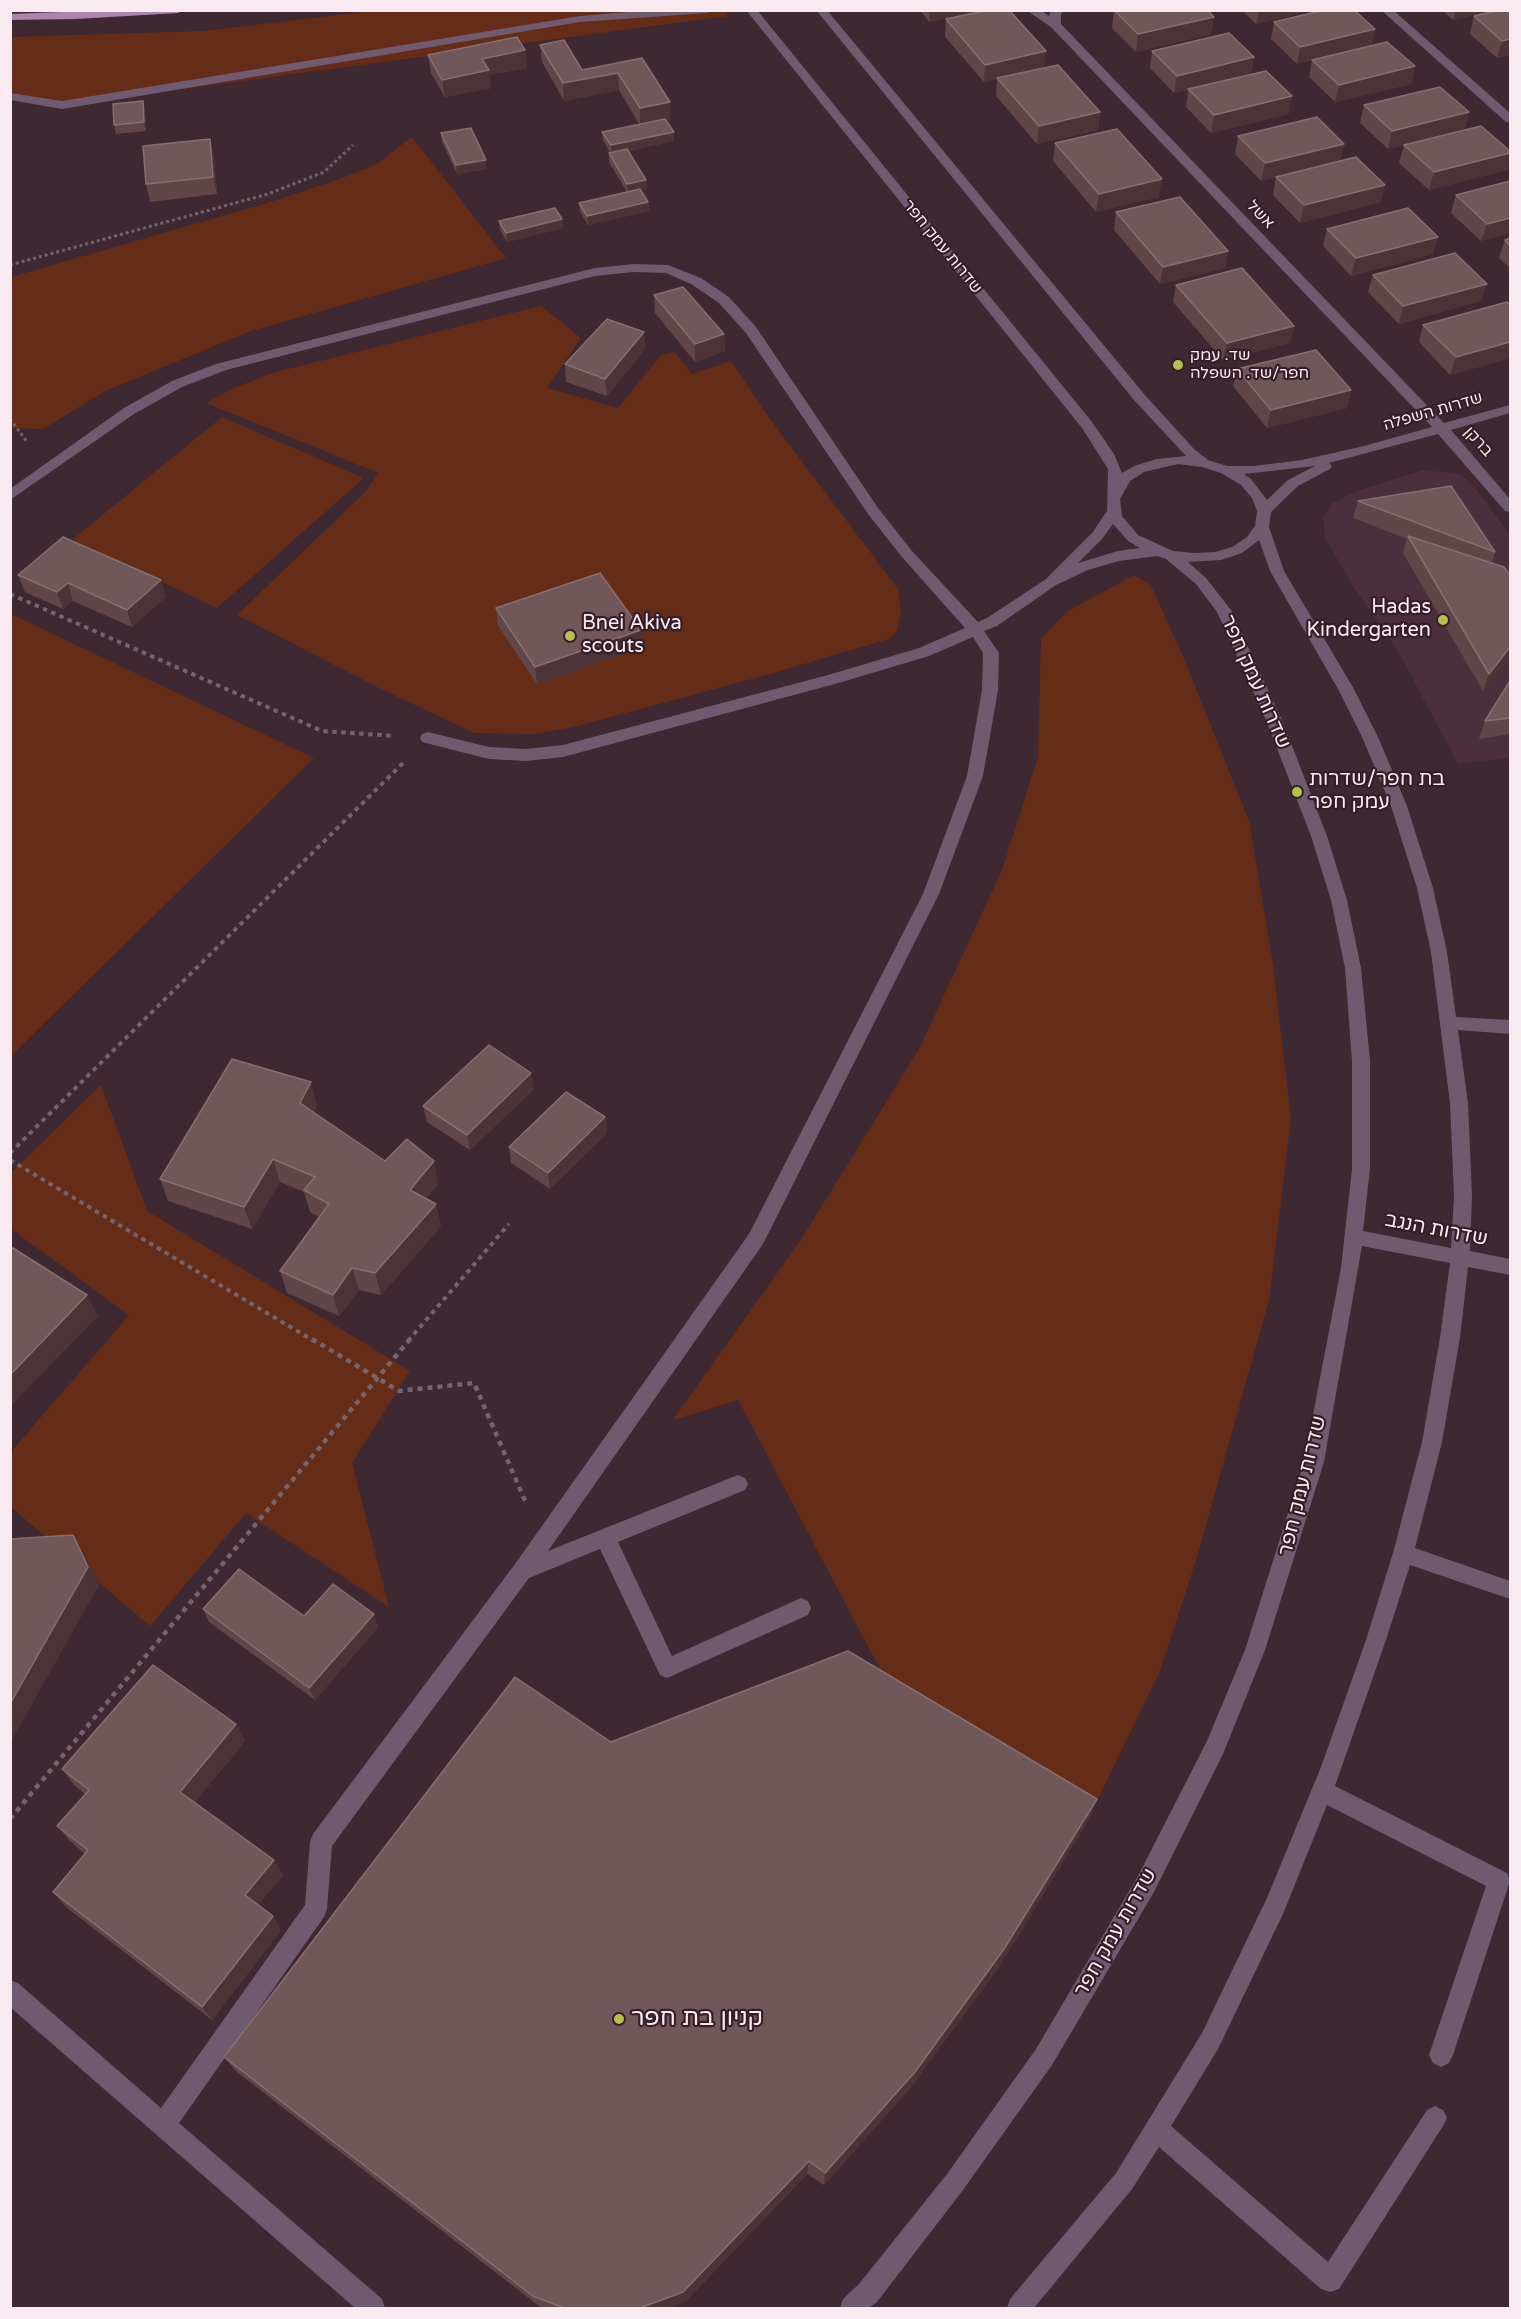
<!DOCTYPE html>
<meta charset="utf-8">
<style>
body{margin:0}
#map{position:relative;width:1521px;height:2319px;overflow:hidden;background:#3e2832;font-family:"Varela Round",sans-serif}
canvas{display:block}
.frame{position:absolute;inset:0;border:12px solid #f9e9f0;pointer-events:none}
</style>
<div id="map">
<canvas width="1521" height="2319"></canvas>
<div class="frame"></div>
</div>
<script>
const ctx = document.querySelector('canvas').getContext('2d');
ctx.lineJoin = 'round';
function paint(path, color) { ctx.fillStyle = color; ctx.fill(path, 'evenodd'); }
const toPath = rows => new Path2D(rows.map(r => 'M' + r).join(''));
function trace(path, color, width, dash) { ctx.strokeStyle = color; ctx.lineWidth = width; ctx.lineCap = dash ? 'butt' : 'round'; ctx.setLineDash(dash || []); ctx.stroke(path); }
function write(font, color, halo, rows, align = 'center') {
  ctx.font = font + ' "Varela Round",Heebo,sans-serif'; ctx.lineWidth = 4.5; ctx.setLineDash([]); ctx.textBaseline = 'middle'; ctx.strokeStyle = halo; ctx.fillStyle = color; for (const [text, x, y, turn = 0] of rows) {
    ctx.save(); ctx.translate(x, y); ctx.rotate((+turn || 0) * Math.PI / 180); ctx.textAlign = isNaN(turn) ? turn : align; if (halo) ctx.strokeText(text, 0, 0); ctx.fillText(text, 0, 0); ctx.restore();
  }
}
paint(toPath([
 [1423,470,1460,474,1473,485,1510,535,1510,758,1458,764,1399,653,1353,586,1325,538,1323,518,1332,503,1357,491]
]), '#4c2f3c');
paint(toPath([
 [378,10,725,10,728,16,62,105,11,96,10,37,205,31],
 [412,137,506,258,251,331,105,391,43,429,11,428,11,277,264,204,337,180,375,165],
 [541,306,581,338,547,388,618,408,661,355,675,352,692,374,731,361,770,419,898,589,901,612,896,632,889,639,770,674,574,727,534,734,474,733,379,688,237,615,366,491,378,473,206,403,234,388,272,373],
 [222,417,364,478,217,608,72,540],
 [1134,575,1151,585,1185,661,1249,821,1273,965,1291,1119,1269,1300,1197,1557,1160,1671,1096,1803,881,1671,738,1400,673,1420,802,1238,919,1049,1002,870,1038,757,1041,639,1066,612],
 [11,614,314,758,11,1056,10,1056],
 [101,1085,147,1211,410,1371,352,1463,389,1607,246,1513,150,1626,11,1507,11,1452,129,1315,11,1229,11,1173]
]), '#652d18');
trace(toPath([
 [10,265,268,194,324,172,353,145],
 [10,419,28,443]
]), '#77636c', 3, [3, 3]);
trace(toPath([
 [10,594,322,731,395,736],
 [10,1153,406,760],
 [10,1160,314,1341],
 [408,1341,509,1224]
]), '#77636c', 4, [4.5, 4.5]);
trace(toPath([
 [312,1339,399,1391,474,1383,526,1503],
 [10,1819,410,1339]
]), '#77636c', 4.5, [5, 5]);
paint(toPath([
 [652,10,712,10,707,13,580,22,62,109,10,100,10,93,62,101,580,16,652,10],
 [746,10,757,10,1092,422,1114,454,1122,473,1134,466,1157,459,1186,456,1134,400,816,10,827,10,1144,394,1194,449,1208,460,1227,466,1254,466,1302,460,1364,446,1432,427,1051,27,1026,10,1040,10,1049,16,1051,10,1064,10,1061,14,1061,24,1444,423,1510,405,1510,413,1451,430,1510,499,1510,512,1505,511,1438,434,1329,463,1332,466,1330,469,1298,486,1271,512,1269,527,1284,571,1354,689,1378,737,1407,806,1433,888,1447,952,1456,1017,1510,1020,1510,1034,1458,1030,1468,1103,1472,1196,1470,1251,1510,1259,1510,1275,1468,1267,1460,1338,1442,1442,1415,1548,1510,1581,1510,1599,1410,1565,1386,1640,1335,1786,1507,1873,1510,1881,1453,2055,1449,2063,1441,2067,1433,2063,1429,2055,1486,1886,1327,1805,1283,1914,1218,2049,1171,2126,1328,2262,1427,2110,1435,2106,1443,2110,1447,2118,1443,2126,1339,2289,1330,2292,1321,2289,1159,2147,1132,2189,1034,2308,1007,2308,1010,2299,1116,2173,1202,2033,1267,1898,1321,1767,1366,1640,1393,1553,1422,1442,1440,1338,1450,1263,1362,1246,1324,1462,1265,1650,1223,1754,1154,1892,1052,2065,963,2190,877,2302,869,2308,840,2308,843,2299,859,2284,947,2174,1036,2049,1138,1876,1207,1741,1245,1650,1304,1462,1341,1268,1352,1169,1352,1061,1345,968,1331,900,1311,836,1266,720,1217,612,1196,584,1166,559,1157,556,1119,561,1088,570,1056,585,997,626,984,631,999,653,998,690,983,776,939,894,763,1244,548,1551,738,1475,745,1478,748,1484,745,1490,618,1542,672,1656,801,1598,808,1601,811,1608,808,1615,667,1678,660,1675,600,1549,529,1578,332,1846,327,1909,324,1917,179,2123,382,2299,385,2308,355,2308,10,2007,10,1980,18,1983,161,2108,305,1905,310,1842,313,1834,515,1564,749,1234,923,894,967,776,982,690,983,653,973,637,929,656,835,684,563,757,526,761,489,759,422,742,420,738,422,734,428,732,489,747,526,749,563,745,828,675,919,648,965,628,902,557,868,514,746,333,719,303,691,284,666,273,634,272,595,276,226,370,182,387,134,414,10,500,10,489,124,408,172,381,216,364,595,268,634,264,668,265,701,278,729,297,756,327,878,508,912,551,978,622,987,618,1046,579,1092,533,1107,511,1108,469,1082,428,746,10],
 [1178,464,1202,467,1221,473,1241,485,1252,498,1257,511,1255,526,1247,537,1232,547,1215,552,1194,553,1173,551,1138,535,1122,516,1120,499,1130,481,1144,472,1178,464],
 [1315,466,1288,480,1267,500,1251,479,1244,474,1315,466],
 [1113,524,1128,541,1140,548,1118,551,1078,563,1102,539,1113,524],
 [1259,540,1270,571,1338,689,1362,737,1391,806,1417,888,1431,952,1450,1103,1454,1196,1451,1248,1363,1231,1370,1169,1370,1061,1361,968,1347,900,1327,836,1282,720,1231,610,1206,578,1188,562,1221,560,1242,553,1259,540],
 [1381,10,1393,10,1510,113,1510,122,1506,122,1381,10]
]), '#6f5a70');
paint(toPath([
 [111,10,183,10,178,13,76,19,10,20,10,14,111,10]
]), '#ad83af');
paint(toPath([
 [920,10,981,10,929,22],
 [1114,10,1214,17,1211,34,1136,52,1112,28],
 [1242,10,1313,10,1256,24],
 [1442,10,1494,10,1453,20],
 [1499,10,1510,55,1497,58,1470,34,1474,16],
 [946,19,1044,68,1100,112,1098,130,1037,144,996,96,997,79,984,82,945,37],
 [1274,22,1375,29,1371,46,1415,66,1411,84,1335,102,1309,77,1312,60,1297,64,1271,39],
 [540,45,582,70,642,58,670,102,670,120,666,121,674,132,674,141,628,151,647,189,641,190,648,202,649,211,588,225,580,212,579,203,627,192,609,162,609,153,610,153,603,140,602,132,639,124,619,90,564,101,542,62],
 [525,50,527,68,489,75,491,88,445,97,431,73,428,55],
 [1152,51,1254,57,1251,75,1289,114,1211,133,1186,107,1188,90,1174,93,1150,68],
 [143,101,145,110,146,131,116,134,114,125],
 [1364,105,1469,112,1464,130,1388,149,1360,123],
 [441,133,487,169,457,174,442,142],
 [1238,136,1344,144,1340,161,1261,181,1235,154],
 [210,139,214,156,217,194,150,202,146,184],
 [1055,143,1159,197,1096,212,1053,161],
 [1404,145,1510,151,1510,157,1507,170,1429,190,1399,163],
 [1276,177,1381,202,1300,223,1273,195],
 [1510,181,1481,241,1451,213,1456,195],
 [1116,212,1228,251,1225,268,1160,284,1114,230],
 [562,219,563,228,507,242,500,230,499,221],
 [1327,229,1433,254,1351,276,1323,246],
 [1510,238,1510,268,1499,258,1505,240],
 [1373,275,1481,301,1399,324,1368,292],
 [1176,285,1294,326,1290,343,1223,360,1173,302],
 [654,295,724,334,725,351,695,362,655,313],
 [1510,305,1510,358,1450,375,1419,342,1423,325],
 [644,332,645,349,607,396,566,382,565,364],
 [1237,369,1351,390,1347,408,1267,428,1233,386],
 [1358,501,1495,552,1492,563,1510,656,1483,691,1403,553,1407,539,1353,518],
 [18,575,161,580,166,597,132,627,73,601,63,609,25,592],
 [496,608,642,647,537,684,498,626],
 [1510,681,1510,734,1479,739,1485,721],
 [534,1089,470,1150,427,1122,423,1106],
 [317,1105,314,1113,385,1161,434,1161,438,1184,426,1199,441,1226,381,1295,359,1290,339,1316,287,1293,280,1271,319,1217,310,1212,304,1192,280,1182,252,1229,168,1201,160,1179],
 [605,1117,607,1133,550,1189,511,1163,509,1147],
 [203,1609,304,1616,378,1627,315,1700,209,1622],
 [236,1724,245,1741,195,1802,274,1860,283,1875,258,1905,281,1930,212,2020,66,1907,53,1892,85,1854,70,1841,57,1826,85,1794,74,1785,62,1769],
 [611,1742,1097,1799,1089,1819,999,1967,911,2087,824,2185,807,2174,685,2302,668,2308,544,2308,539,2306,237,2072,224,2057]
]), '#604648');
paint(toPath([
 [930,10,981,10,929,22],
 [1259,10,1313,10,1256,24],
 [1456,10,1494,10,1453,20],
 [1214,17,1211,34,1136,52,1138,34],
 [1375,29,1371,46,1297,64,1300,47],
 [1510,39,1510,55,1497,58,1502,41],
 [525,50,527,68,489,75,491,88,445,97,442,80,482,59],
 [1046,51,1044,69,984,82,985,65],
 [1254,57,1251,75,1174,93,1177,76],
 [1415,66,1411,84,1335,102,1339,85],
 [618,73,619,90,564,101,563,83],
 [1292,96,1289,114,1211,133,1214,115],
 [143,101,145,110,146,131,144,122],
 [670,102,670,120,640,126,640,108],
 [1100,112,1098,130,1037,144,1039,126],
 [1469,112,1464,130,1388,149,1392,131],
 [674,132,674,141,612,154,611,145],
 [210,139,214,156,217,194,213,177],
 [1344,144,1340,161,1261,181,1265,163],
 [1510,153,1510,157,1507,170,1429,190,1434,172],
 [486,160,487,169,457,174,456,165],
 [1162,179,1159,197,1096,212,1099,194],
 [646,180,647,189,628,193,627,184],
 [1385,185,1381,202,1300,223,1304,205],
 [648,202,649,211,588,225,587,216],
 [1510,218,1510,234,1481,241,1487,224],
 [562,219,563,228,507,242,506,233],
 [1438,237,1433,254,1351,276,1356,258],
 [1228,251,1225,268,1160,284,1163,267],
 [1487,284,1481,301,1399,324,1403,306],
 [1294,326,1290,343,1223,360,1227,343],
 [644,332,645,349,607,396,605,379],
 [724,334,725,351,695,362,695,344],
 [1510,342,1510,358,1450,375,1456,357],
 [1351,390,1347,408,1267,428,1271,410],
 [161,580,166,597,132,627,127,610],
 [68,583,73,601,63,609,57,592],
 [641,630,642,647,537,684,535,667],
 [1510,647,1510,656,1483,691,1489,674],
 [531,1073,534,1089,470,1150,467,1135],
 [311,1082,317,1105,307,1126,300,1103],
 [605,1117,607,1133,550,1189,548,1173],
 [273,1159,280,1182,252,1229,244,1207],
 [434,1161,438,1184,415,1212,410,1190],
 [436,1204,441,1226,381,1295,375,1273],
 [352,1268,359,1290,339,1316,333,1295],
 [87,1295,98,1316,10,1407,10,1375],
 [73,1535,84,1554,99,1585,12,1740,10,1741,10,1704],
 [374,1614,378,1627,315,1700,309,1688],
 [236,1724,245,1741,190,1808,180,1792],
 [1097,1799,1089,1819,999,1967,911,2087,824,2185,825,2173],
 [274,1860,283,1875,254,1910,245,1895],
 [273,1916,281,1930,212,2020,202,2007],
 [809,2161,807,2174,685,2302,668,2308,640,2308]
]), '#4b3337');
const building = toPath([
 [988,10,1009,10,1046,51,985,65,946,19,988,10],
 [1114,10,1207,10,1214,17,1138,34,1114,10],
 [1324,10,1354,10,1375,29,1300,47,1274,22,1324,10],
 [1499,10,1510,10,1510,39,1502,41,1474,16,1499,10],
 [1229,33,1254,57,1177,76,1152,51,1229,33],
 [517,37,525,50,482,59,489,70,442,80,428,55,517,37],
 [564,40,582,70,642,58,670,102,640,108,618,73,563,83,540,45,564,40],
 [1387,42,1415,66,1339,85,1312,60,1387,42],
 [1058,65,1100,112,1039,126,997,78,1058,65],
 [1266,71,1292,96,1214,115,1188,89,1266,71],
 [1440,87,1469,112,1392,131,1364,105,1440,87],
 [143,101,144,122,114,125,113,104,143,101],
 [1317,117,1344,144,1265,163,1238,136,1317,117],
 [665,119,674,132,611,145,602,132,665,119],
 [1481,126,1510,151,1510,153,1434,172,1404,145,1481,126],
 [471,128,486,160,456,165,441,133,471,128],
 [1117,129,1162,179,1099,194,1055,143,1117,129],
 [210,139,213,177,146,184,143,146,210,139],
 [627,149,646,180,627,184,609,153,627,149],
 [1356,157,1385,185,1304,205,1276,177,1356,157],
 [1510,181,1510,218,1487,224,1456,195,1510,181],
 [640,189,648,202,587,216,579,203,640,189],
 [1180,197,1228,251,1163,267,1116,212,1180,197],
 [555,208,562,219,506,233,499,221,555,208],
 [1408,208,1438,237,1356,258,1327,229,1408,208],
 [1510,238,1510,246,1505,240,1510,238],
 [1455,253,1487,284,1403,306,1373,275,1455,253],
 [1242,268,1294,326,1227,343,1176,285,1242,268],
 [683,287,724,334,695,344,654,295,683,287],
 [1507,302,1510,305,1510,342,1456,357,1423,325,1507,302],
 [607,319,644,332,605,379,565,364,607,319],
 [1316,350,1351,390,1271,410,1237,369,1316,350],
 [1451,486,1495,552,1358,501,1451,486],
 [1408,536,1504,567,1510,575,1510,647,1489,674,1408,536],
 [63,537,161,580,127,610,68,583,57,592,18,575,63,537],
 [600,573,641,630,535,667,496,608,600,573],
 [1510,681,1510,718,1485,721,1510,681],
 [489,1045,531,1073,467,1135,423,1106,489,1045],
 [232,1059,311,1082,300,1103,385,1161,407,1139,434,1161,410,1190,436,1204,375,1273,352,1268,333,1295,280,1271,329,1204,304,1190,315,1177,273,1159,244,1207,160,1179,232,1059],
 [566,1092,605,1117,548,1173,509,1147,566,1092],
 [13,1248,87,1295,10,1375,10,1250,13,1248],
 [73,1535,88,1567,10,1704,10,1539,73,1535],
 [239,1569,304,1616,333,1584,374,1614,309,1688,203,1609,239,1569],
 [848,1651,1097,1799,1004,1949,915,2072,825,2173,809,2161,683,2292,640,2308,564,2308,533,2296,224,2057,515,1677,611,1742,848,1651],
 [153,1665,236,1724,180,1792,274,1860,245,1895,273,1916,202,2007,53,1892,88,1850,57,1826,89,1790,62,1769,153,1665]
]);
paint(building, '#70585a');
trace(building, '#866e71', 1.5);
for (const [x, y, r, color] of [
 [1178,365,6,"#b3c24b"],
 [1443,620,6,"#b3c24b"],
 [570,636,6,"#b3c24b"],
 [1297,792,6,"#b3c24b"],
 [619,2019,6,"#b3c24b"]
]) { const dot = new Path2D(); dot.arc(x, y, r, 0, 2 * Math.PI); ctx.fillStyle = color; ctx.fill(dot); trace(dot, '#341e28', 2); }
write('16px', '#f9e9f0', '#341e28', [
 ["אשל",1260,215,46],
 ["שדרות עמק חפר",942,247,51],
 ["שדרות השפלה",1433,412,-16],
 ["ברקן",1478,442,48]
]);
write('16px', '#f9e9f0', '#341e28', [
 ["שד. עמק",1190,356],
 ["חפר/שד. השפלה",1190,374]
], 'left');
write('20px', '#f9e9f0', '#341e28', [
 ["Hadas",1431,608,"right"],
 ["Kindergarten",1431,631,"right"],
 ["Bnei Akiva",582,624],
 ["scouts",582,647],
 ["בת חפר/שדרות",1309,780],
 ["עמק חפר",1309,803]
], 'left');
write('20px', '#f9e9f0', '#341e28', [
 ["שדרות עמק חפר",1255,682,66],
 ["שדרות הנגב",1436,1230,11],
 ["שדרות עמק חפר",1303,1486,-76],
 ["שדרות עמק חפר",1116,1933,-60]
]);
write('24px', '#f9e9f0', '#341e28', [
 ["קניון בת חפר",631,2019]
], 'left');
</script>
